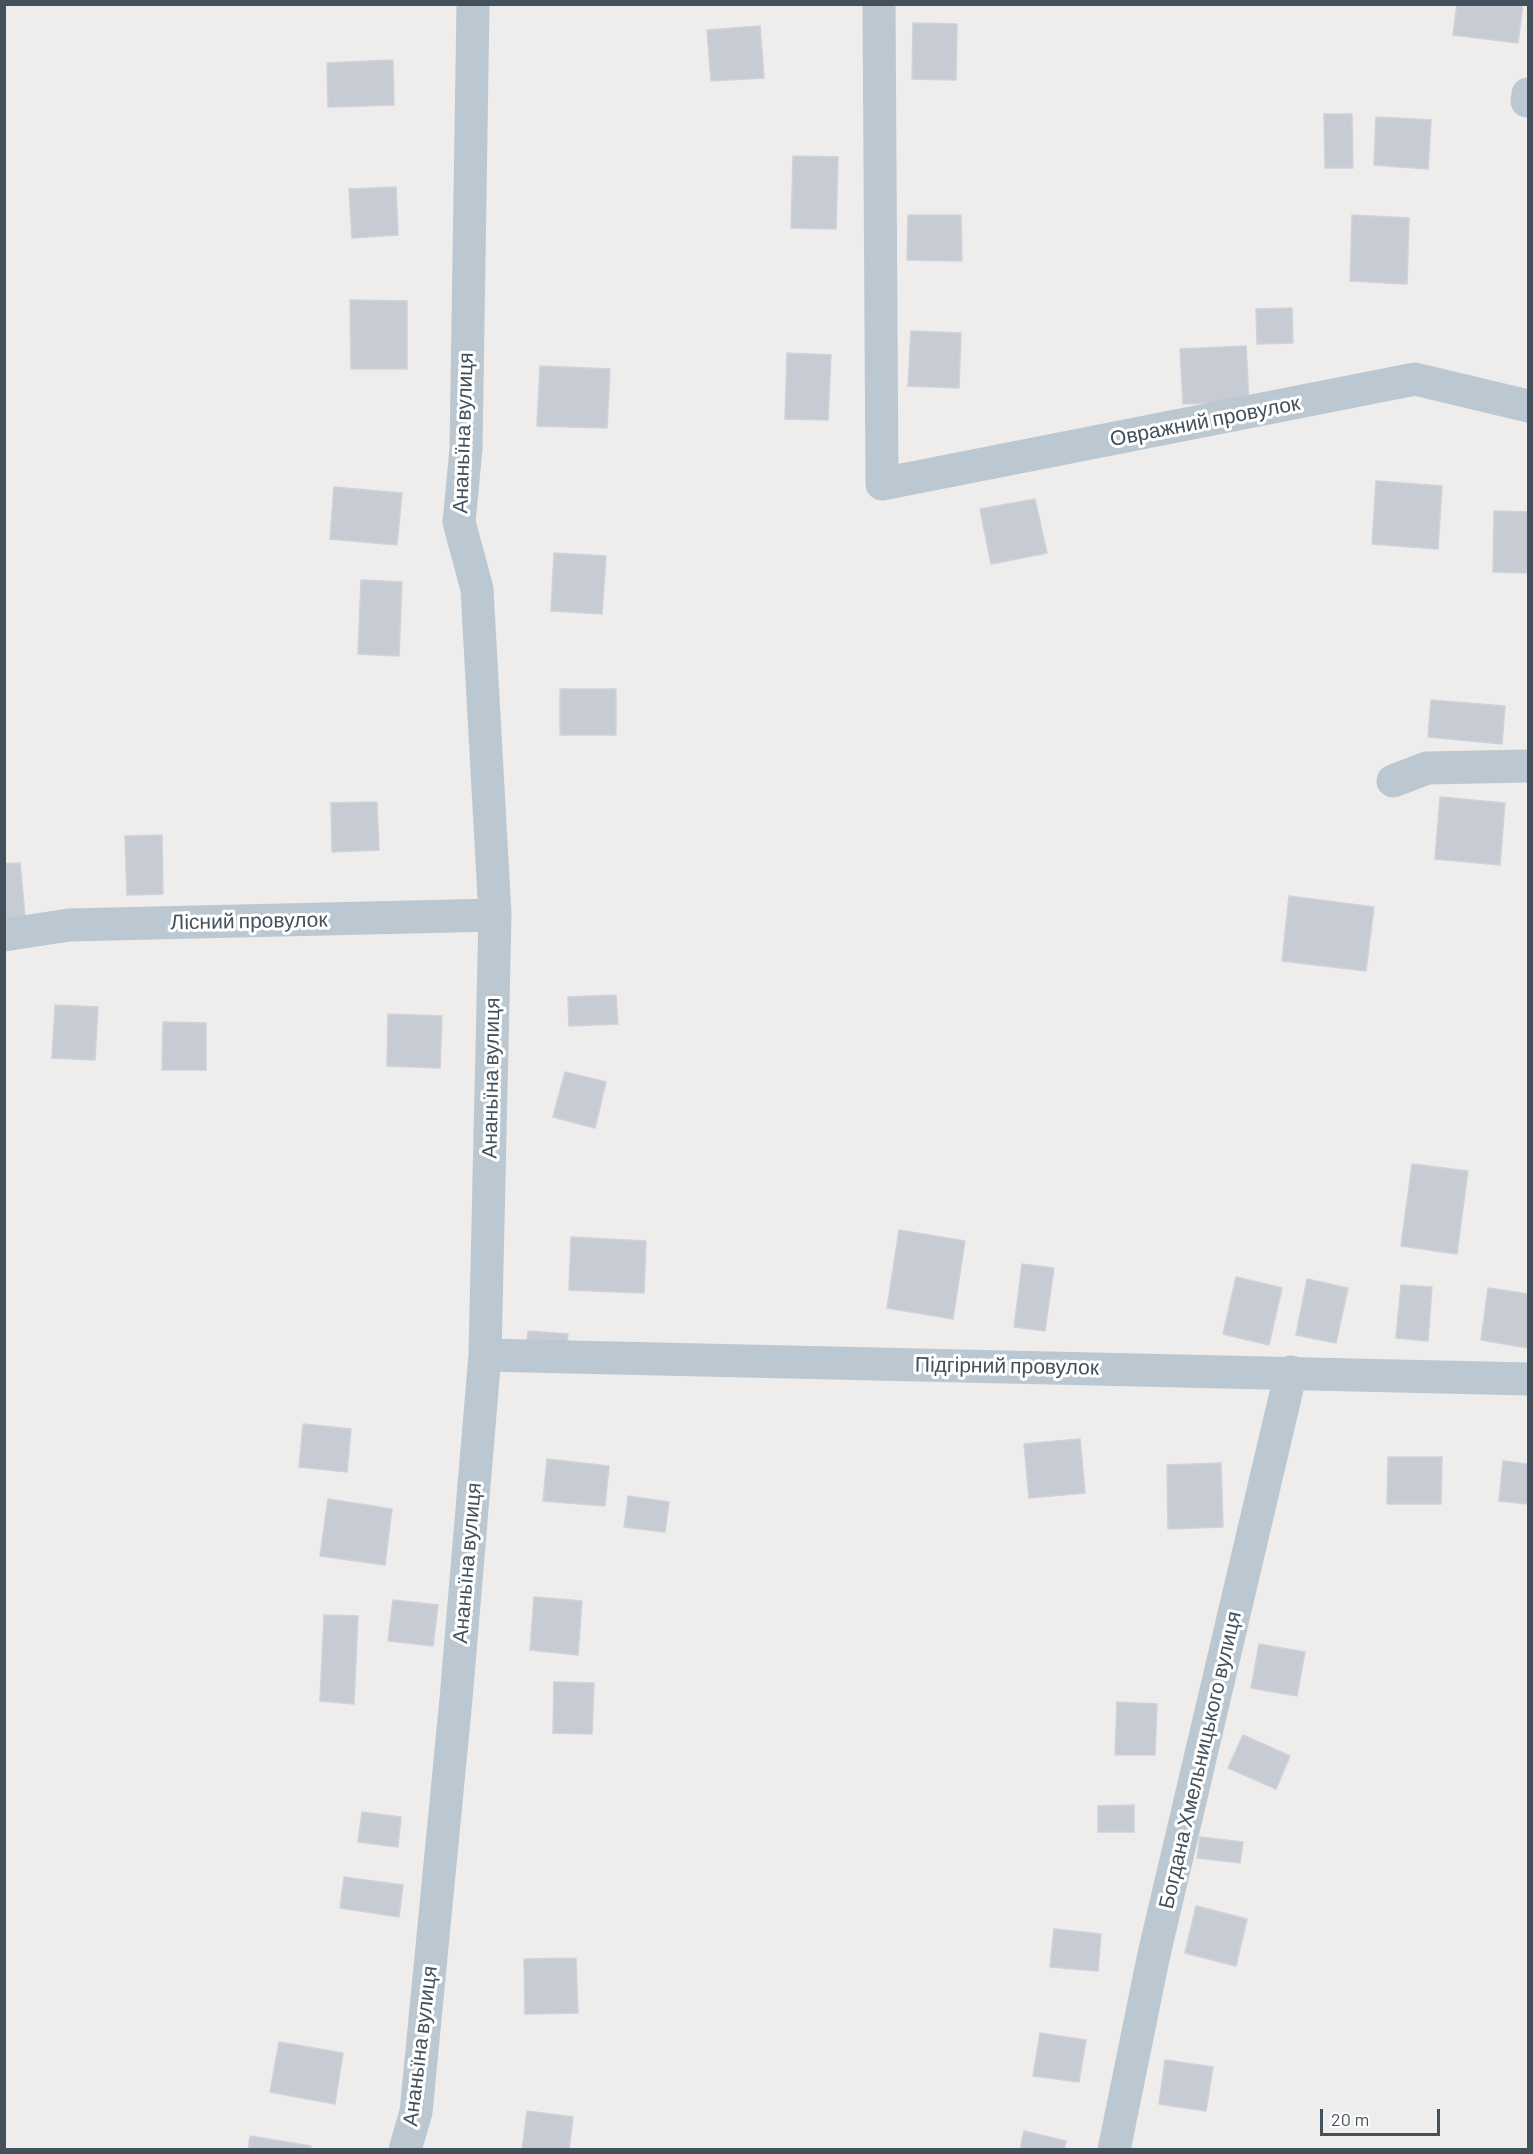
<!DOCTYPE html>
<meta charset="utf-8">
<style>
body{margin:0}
#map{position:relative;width:1533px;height:2154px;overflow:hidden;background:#efecec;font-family:Barlow,sans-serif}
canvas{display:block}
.frame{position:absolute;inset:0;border:6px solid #43515c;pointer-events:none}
.scale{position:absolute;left:1320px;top:2109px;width:120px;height:27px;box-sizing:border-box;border:3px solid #43515c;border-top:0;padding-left:8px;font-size:18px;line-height:21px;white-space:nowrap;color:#43515c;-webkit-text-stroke:4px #fff;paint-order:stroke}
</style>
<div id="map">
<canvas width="1533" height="2154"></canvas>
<div class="frame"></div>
<div class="scale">20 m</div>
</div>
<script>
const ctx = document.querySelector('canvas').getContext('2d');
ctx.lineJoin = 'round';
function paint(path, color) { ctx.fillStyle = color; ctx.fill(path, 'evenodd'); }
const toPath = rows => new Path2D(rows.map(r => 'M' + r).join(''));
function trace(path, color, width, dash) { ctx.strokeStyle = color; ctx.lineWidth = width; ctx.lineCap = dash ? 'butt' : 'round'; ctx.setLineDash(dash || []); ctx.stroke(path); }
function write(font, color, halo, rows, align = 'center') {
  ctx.font = font + ' Barlow,sans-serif'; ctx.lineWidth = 6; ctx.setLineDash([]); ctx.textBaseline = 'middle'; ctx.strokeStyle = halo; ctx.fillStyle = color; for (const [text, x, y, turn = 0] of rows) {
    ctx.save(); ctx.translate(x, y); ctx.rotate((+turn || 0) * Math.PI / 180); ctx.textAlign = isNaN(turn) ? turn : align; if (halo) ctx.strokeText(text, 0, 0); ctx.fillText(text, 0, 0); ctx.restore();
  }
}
const building = toPath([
 [1457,4,1523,4,1518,43,1453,35,1457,4],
 [913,23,957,24,956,80,912,79,913,23],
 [760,26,764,78,711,81,707,30,760,26],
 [393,60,394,105,328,107,327,63,393,60],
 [1324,114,1352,114,1353,168,1325,168,1324,114],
 [1376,117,1431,120,1428,169,1374,165,1376,117],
 [793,156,838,157,836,229,791,228,793,156],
 [396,187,398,235,352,238,349,189,396,187],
 [908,215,961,215,962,261,907,260,908,215],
 [1352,215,1409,218,1407,284,1350,281,1352,215],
 [350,300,407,301,407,369,351,369,350,300],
 [1292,308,1293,343,1257,344,1256,309,1292,308],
 [911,331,961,333,959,388,908,386,911,331],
 [1246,346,1249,401,1183,404,1180,349,1246,346],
 [787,353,831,355,828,420,785,419,787,353],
 [540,366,610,369,607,428,537,426,540,366],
 [1376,481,1442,486,1438,549,1372,544,1376,481],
 [334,487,402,493,397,545,330,539,334,487],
 [1035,499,1047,553,991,564,980,509,1035,499],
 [1494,511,1528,512,1528,573,1493,572,1494,511],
 [554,553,606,556,602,614,551,611,554,553],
 [361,580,402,582,399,656,358,654,361,580],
 [560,689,616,689,616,735,560,735,560,689],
 [1431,700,1505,706,1502,744,1428,737,1431,700],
 [1440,797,1505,803,1500,865,1435,859,1440,797],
 [377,802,379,850,332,852,331,803,377,802],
 [162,835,163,894,127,895,125,836,162,835],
 [20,863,26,926,4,928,4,864,20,863],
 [1289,896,1374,907,1366,971,1282,961,1289,896],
 [616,995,618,1024,569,1026,568,997,616,995],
 [55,1005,98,1007,95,1060,52,1058,55,1005],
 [388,1014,442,1016,440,1068,387,1066,388,1014],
 [163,1022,206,1023,206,1070,162,1070,163,1022],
 [565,1072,606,1082,595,1128,553,1117,565,1072],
 [1412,1164,1468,1171,1457,1254,1401,1246,1412,1164],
 [899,1230,965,1241,953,1319,887,1308,899,1230],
 [571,1237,646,1241,644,1293,569,1290,571,1237],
 [1022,1264,1054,1268,1045,1331,1014,1327,1022,1264],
 [1236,1277,1282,1288,1269,1345,1223,1334,1236,1277],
 [1307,1279,1348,1288,1336,1343,1296,1335,1307,1279],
 [1401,1285,1432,1287,1428,1341,1396,1338,1401,1285],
 [1488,1288,1528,1294,1528,1348,1481,1340,1488,1288],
 [528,1331,568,1334,566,1353,526,1349,528,1331],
 [303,1424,351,1429,347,1472,299,1467,303,1424],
 [1080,1439,1085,1493,1029,1498,1024,1444,1080,1439],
 [1388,1457,1442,1457,1441,1504,1387,1504,1388,1457],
 [547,1459,609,1466,605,1506,543,1501,547,1459],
 [1503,1461,1528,1464,1528,1504,1499,1501,1503,1461],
 [1221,1463,1223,1527,1168,1529,1167,1465,1221,1463],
 [628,1496,669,1502,665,1532,624,1527,628,1496],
 [328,1499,392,1509,385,1565,320,1556,328,1499],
 [534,1597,582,1601,578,1655,530,1650,534,1597],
 [393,1600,438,1605,433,1646,388,1641,393,1600],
 [324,1615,358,1616,354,1704,320,1701,324,1615],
 [1259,1644,1305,1652,1297,1696,1251,1688,1259,1644],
 [554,1682,594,1683,592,1734,553,1733,554,1682],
 [1117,1702,1157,1704,1155,1755,1115,1755,1117,1702],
 [1243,1735,1290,1756,1276,1789,1228,1768,1243,1735],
 [1134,1805,1134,1832,1098,1832,1098,1806,1134,1805],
 [362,1812,401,1817,398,1847,358,1842,362,1812],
 [1200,1837,1243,1842,1240,1863,1197,1858,1200,1837],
 [344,1877,403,1885,399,1917,340,1908,344,1877],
 [1196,1906,1247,1919,1236,1966,1185,1953,1196,1906],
 [1054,1929,1101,1934,1098,1971,1050,1967,1054,1929],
 [576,1958,578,2013,525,2014,524,1959,576,1958],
 [1040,2033,1086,2040,1079,2082,1033,2076,1040,2033],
 [279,2042,343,2053,335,2104,270,2092,279,2042],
 [1165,2060,1213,2067,1206,2111,1159,2104,1165,2060],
 [527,2111,573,2117,569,2150,522,2150,527,2111],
 [1024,2131,1066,2141,1064,2150,1020,2150,1024,2131],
 [250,2136,311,2146,310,2150,248,2150,250,2136]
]);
paint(building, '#c7cbd3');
trace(building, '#cfd2d9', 1.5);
trace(toPath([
 [879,4,882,484,1415,379,1528,406],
 [1527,101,1528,94],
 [1393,781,1427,768,1528,766],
 [4,935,69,925,495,915],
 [485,1355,1528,1379],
 [405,2150,416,2112,456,1699,485,1355,495,915,477,589,459,522,466,449,473,4],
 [1114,2150,1154,1954,1291,1372]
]), '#bbc8d1', 33);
write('21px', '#43515c', '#fff', [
 ["Овражний провулок",1205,421,-11],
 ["Ананьїна вулиця",463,433,-88],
 ["Лісний провулок",249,921,-1],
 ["Ананьїна вулиця",491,1078,-89],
 ["Підгірний провулок",1007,1366,1],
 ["Ананьїна вулиця",467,1563,-85],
 ["Богдана Хмельницького вулиця",1200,1760,-77],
 ["Ананьїна вулиця",420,2046,-83]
]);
</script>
